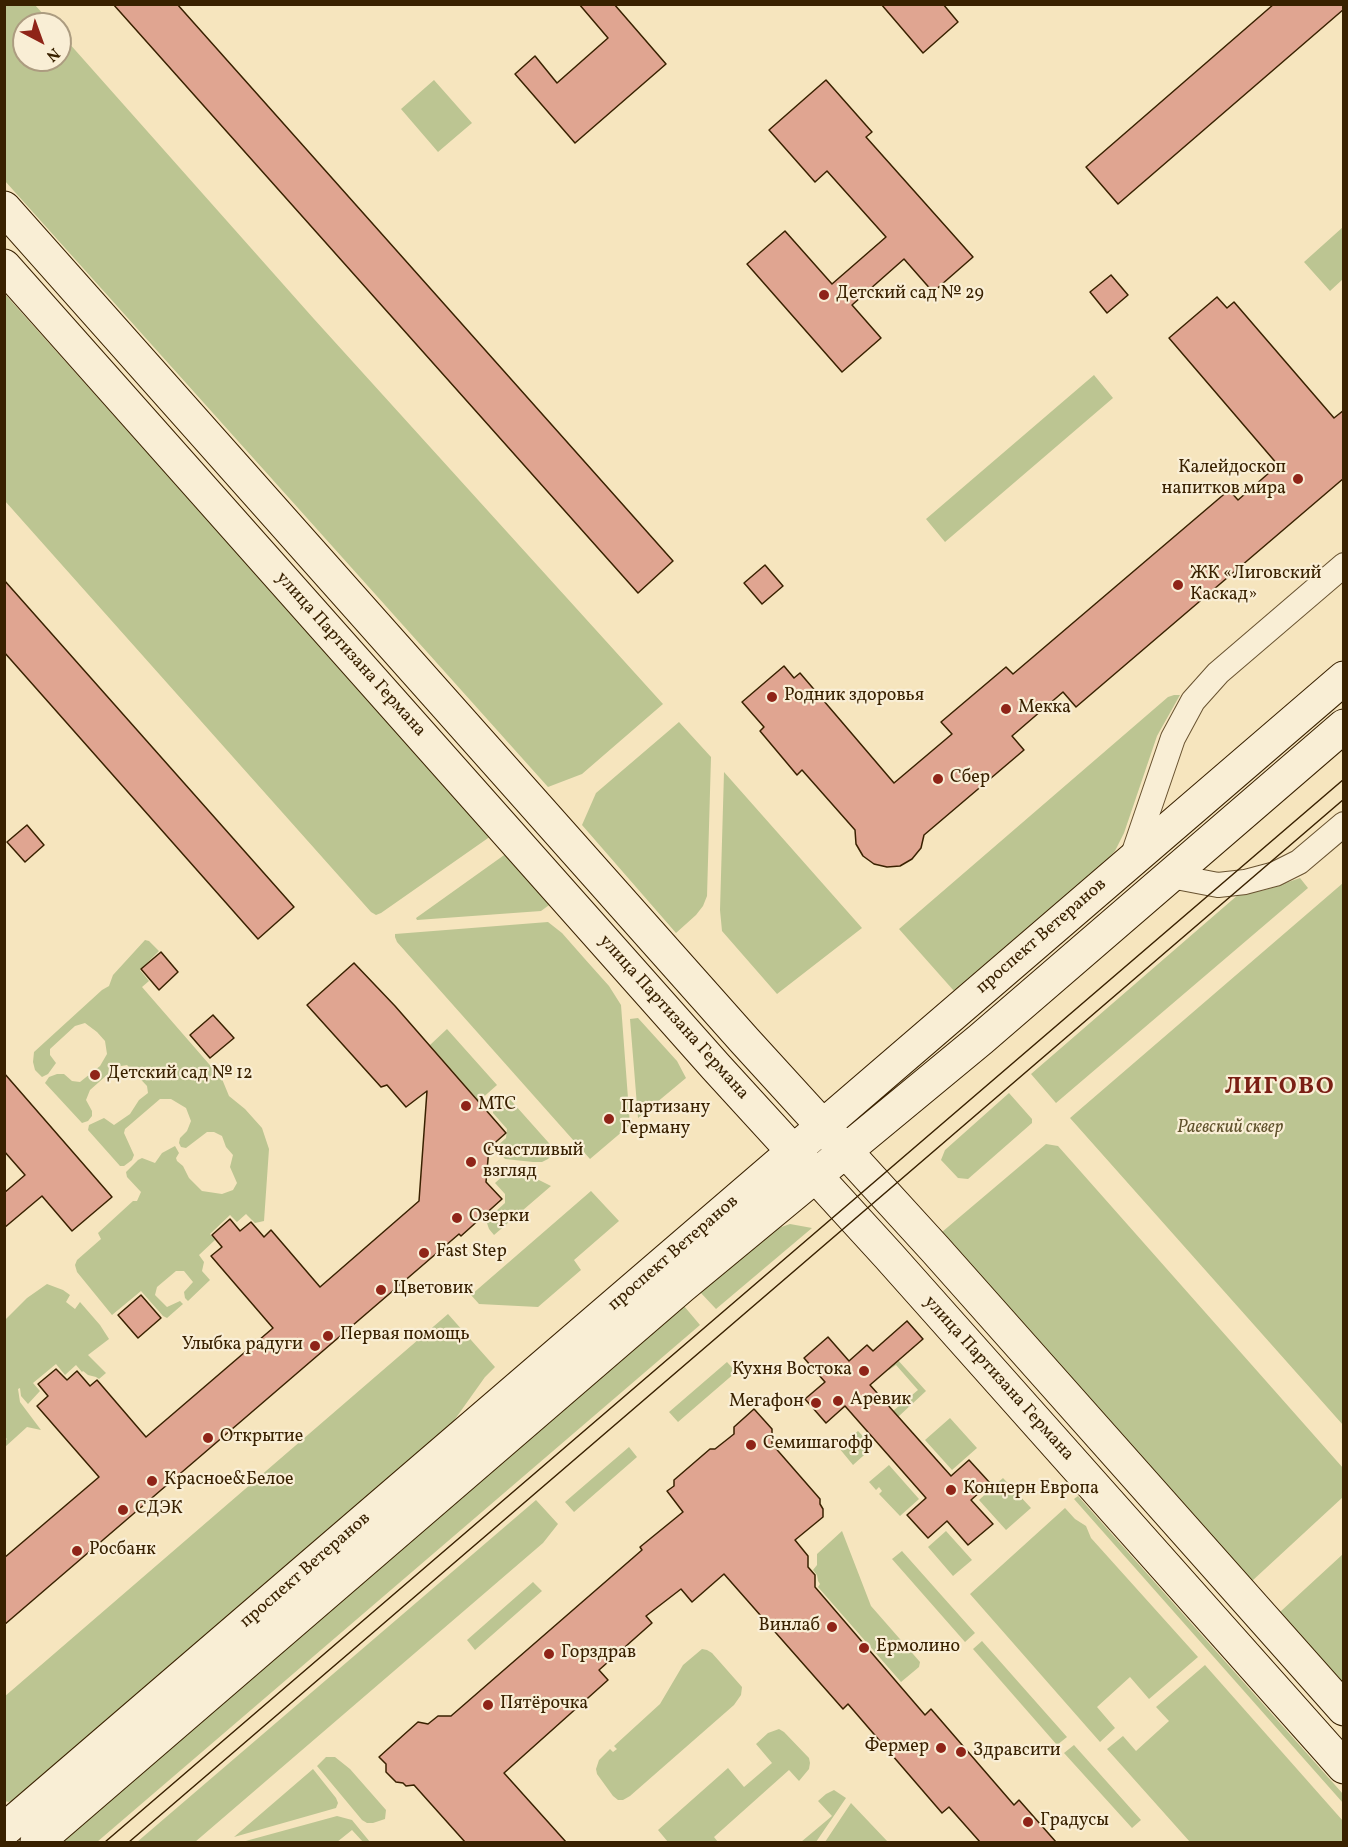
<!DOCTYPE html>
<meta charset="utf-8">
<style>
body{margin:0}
#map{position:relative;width:1348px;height:1847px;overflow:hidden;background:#f6e5be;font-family:Vollkorn,serif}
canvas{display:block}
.frame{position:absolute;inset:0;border:6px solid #392100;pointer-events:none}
.north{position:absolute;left:12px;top:12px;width:60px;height:60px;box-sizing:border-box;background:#f9eed5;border:2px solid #ac9c80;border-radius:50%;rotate:139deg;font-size:16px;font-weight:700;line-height:24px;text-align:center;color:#392100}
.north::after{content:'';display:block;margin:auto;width:21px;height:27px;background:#8f2418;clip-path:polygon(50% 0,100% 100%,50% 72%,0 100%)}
</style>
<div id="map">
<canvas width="1348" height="1847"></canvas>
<div class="frame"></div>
<div class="north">N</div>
</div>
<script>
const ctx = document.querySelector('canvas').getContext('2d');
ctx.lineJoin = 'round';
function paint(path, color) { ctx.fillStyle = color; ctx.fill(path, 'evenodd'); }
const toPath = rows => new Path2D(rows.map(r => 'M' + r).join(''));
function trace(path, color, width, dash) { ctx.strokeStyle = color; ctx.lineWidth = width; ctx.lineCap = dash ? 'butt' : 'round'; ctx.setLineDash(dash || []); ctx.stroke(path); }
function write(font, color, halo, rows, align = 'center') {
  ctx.font = font + ' Vollkorn,serif'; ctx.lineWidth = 4.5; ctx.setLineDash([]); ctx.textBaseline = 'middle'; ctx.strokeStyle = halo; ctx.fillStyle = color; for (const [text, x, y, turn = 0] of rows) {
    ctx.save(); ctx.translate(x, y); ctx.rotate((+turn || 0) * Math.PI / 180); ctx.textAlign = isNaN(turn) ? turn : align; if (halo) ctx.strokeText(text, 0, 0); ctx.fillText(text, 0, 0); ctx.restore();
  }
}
paint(toPath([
 [4,5,35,5,52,24,24,24,24,60,60,60,60,33,314,319,663,704,582,774,548,787,5,181],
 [434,80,472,123,438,152,401,109],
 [1343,227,1343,279,1330,291,1304,262],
 [4,293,491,836,381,913,376,915,371,912,5,501],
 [1094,375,1113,398,945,542,926,519],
 [1174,695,1180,695,1157,736,1124,833,1115,851,1108,859,954,991,899,929,1168,697],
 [679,722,711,757,707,896,703,906,696,915,676,933,582,825,596,793],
 [724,772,862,928,777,994,722,931,720,910],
 [507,853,552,903,541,911,417,920,416,918],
 [1300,878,1308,888,1056,1103,1031,1074,1239,894,1265,890],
 [1343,883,1343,1425,1070,1118],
 [548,922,562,933,584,958,609,986,621,1005,630,1125,590,1159,397,942,395,937,395,934],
 [145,940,149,941,159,951,140,970,149,981,142,987,222,1079,229,1096,245,1109,262,1128,269,1149,264,1221,255,1223,246,1214,237,1222,230,1215,210,1234,215,1240,199,1255,204,1262,202,1271,210,1280,188,1301,185,1298,184,1292,193,1282,184,1271,176,1271,157,1287,155,1295,167,1307,180,1301,183,1304,167,1318,163,1316,141,1291,112,1315,77,1272,75,1265,77,1260,101,1239,98,1233,133,1201,137,1201,141,1192,127,1177,126,1172,138,1160,142,1158,155,1163,162,1153,175,1146,179,1153,176,1158,177,1161,183,1166,189,1178,202,1191,222,1194,233,1190,237,1183,230,1167,233,1155,226,1147,222,1136,214,1132,207,1132,186,1148,181,1147,179,1143,180,1138,187,1131,191,1121,186,1108,171,1099,160,1099,125,1129,124,1133,134,1155,132,1160,124,1166,120,1166,88,1130,89,1125,104,1118,114,1125,130,1114,139,1100,148,1093,147,1086,127,1065,116,1067,90,1090,86,1100,92,1111,92,1116,88,1121,82,1123,45,1083,49,1077,57,1074,64,1074,72,1081,80,1082,100,1066,107,1054,105,1041,97,1032,85,1023,75,1026,50,1049,50,1055,56,1063,48,1074,42,1077,35,1070,33,1062,34,1052,102,990,109,986,113,975],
 [638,1018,677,1061,686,1078,638,1118,630,1019],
 [447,1029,497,1085,479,1101,430,1045],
 [1009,1093,1032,1119,1032,1123,968,1179,958,1178,941,1160,945,1150],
 [507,1096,556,1151,548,1159,542,1162,533,1162,505,1159,495,1148,506,1138,507,1129,493,1113,493,1108],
 [1046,1144,1058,1146,1343,1468,1343,1497,1252,1581,942,1232],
 [504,1175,537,1179,551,1186,494,1235,489,1229,486,1220,505,1203,505,1194,495,1183],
 [591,1191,619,1221,574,1260,581,1270,538,1307,479,1304,471,1295],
 [790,1224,812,1228,716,1309,700,1292,773,1230],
 [47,1284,63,1290,70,1295,66,1302,75,1309,80,1302,100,1325,109,1339,88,1355,106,1373,99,1379,96,1377,88,1375,83,1371,82,1372,76,1365,65,1375,56,1364,33,1383,40,1391,28,1404,21,1396,20,1388,18,1389,20,1402,41,1430,27,1427,5,1447,5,1441,7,1439,4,1436,5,1320,27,1298],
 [684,1306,700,1325,97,1842,62,1842],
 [448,1314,495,1367,485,1377,453,1422,18,1797,9,1802,4,1801,4,1697],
 [896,1358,926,1391,898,1417,893,1411,918,1390,896,1365,889,1370,887,1367],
 [727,1362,736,1372,678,1422,669,1412],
 [950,1418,977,1448,952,1470,925,1440],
 [858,1431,873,1447,853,1465,839,1448],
 [629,1447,637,1457,574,1512,565,1502],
 [889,1465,919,1499,900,1516,879,1494,882,1491,879,1487,876,1490,869,1482],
 [1003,1478,1031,1508,1006,1530,979,1500],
 [1078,1496,1343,1794,1343,1803,1074,1499],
 [536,1500,558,1524,543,1543,195,1842,137,1842],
 [1065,1508,1075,1519,1086,1526,1091,1538,1198,1657,1149,1699,1130,1677,1097,1707,1115,1728,1100,1742,970,1594],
 [842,1531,871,1606,920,1662,919,1667,901,1682,818,1587,820,1584,818,1581,817,1575,813,1570,817,1565,817,1554],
 [946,1531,972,1560,953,1576,928,1547],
 [902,1551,975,1633,965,1642,892,1559],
 [1343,1554,1343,1683,1280,1612],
 [533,1582,542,1591,475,1650,467,1640],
 [982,1641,1067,1737,1057,1745,973,1649],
 [702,1649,707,1650,712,1653,742,1687,741,1695,734,1705,630,1796,623,1800,618,1800,613,1796,597,1774,596,1769,599,1760,610,1749,613,1752,617,1749,614,1746,660,1704,683,1665],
 [1205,1665,1343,1821,1343,1842,1190,1842,1107,1749,1123,1736,1136,1751,1169,1721,1156,1707],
 [779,1729,784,1732,809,1758,810,1763,809,1769,799,1781,789,1770,714,1837,718,1842,668,1842,658,1830,728,1768,744,1787,772,1763,756,1744,768,1733],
 [1074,1745,1141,1820,1132,1828,1064,1753],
 [326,1757,335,1757,350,1769,386,1810,385,1819,373,1823,367,1823,362,1820,317,1766],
 [313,1769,336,1798,338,1803,336,1808,234,1837],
 [834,1790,846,1798,816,1842,801,1842,832,1816,818,1801,826,1794],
 [851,1803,888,1842,825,1842],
 [337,1816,352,1820,370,1842,363,1842,352,1830,337,1842,242,1842]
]), '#bcc592');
const building = toPath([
 [113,4,177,4,673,561,638,593,113,4],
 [579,4,614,4,666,64,575,143,515,74,535,56,557,83,608,38,579,4],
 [881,4,943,4,958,22,923,53,881,4],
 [1274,4,1344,4,1344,9,1118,204,1086,167,1274,4],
 [826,80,872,132,866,137,973,257,933,292,904,259,852,305,881,338,842,372,747,264,785,231,832,284,886,237,827,171,815,182,769,130,826,80],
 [1111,275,1128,295,1107,313,1090,292,1111,275],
 [1217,297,1227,308,1234,302,1334,418,1344,410,1344,478,1076,707,1063,692,1012,736,1024,750,924,835,921,848,912,859,900,866,887,867,874,864,863,856,856,844,855,830,802,770,797,775,760,731,764,727,742,702,784,666,794,678,800,673,894,783,952,734,941,722,1006,667,1013,674,1229,490,1238,500,1278,465,1169,338,1217,297],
 [765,565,783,586,762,604,744,583,765,565],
 [4,580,294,907,258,939,4,652,4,580],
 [27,825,44,845,25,862,7,842,27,825],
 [161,952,178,972,159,990,141,969,161,952],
 [354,963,395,1006,506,1133,489,1148,486,1182,502,1199,461,1236,459,1234,4,1625,4,1558,99,1477,37,1406,48,1396,38,1384,56,1369,67,1380,77,1371,90,1386,97,1380,146,1437,273,1328,211,1256,222,1247,212,1235,230,1219,240,1231,251,1222,264,1237,271,1230,320,1287,419,1201,427,1091,406,1107,387,1085,381,1087,307,1005,354,963],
 [213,1015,234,1038,210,1058,190,1035,213,1015],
 [4,1073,112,1197,72,1231,42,1196,4,1228,4,1193,25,1175,4,1151,4,1073],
 [141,1295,161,1318,138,1338,118,1315,141,1295],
 [907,1321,923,1339,870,1385,951,1476,969,1460,990,1483,971,1500,993,1524,968,1545,947,1521,928,1538,907,1515,926,1498,845,1406,826,1423,805,1399,825,1382,804,1358,828,1337,849,1361,867,1345,873,1351,907,1321],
 [754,1409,772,1429,772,1444,820,1499,820,1504,823,1509,823,1517,795,1540,808,1556,808,1567,815,1575,815,1587,925,1715,931,1709,1014,1805,1019,1800,1056,1842,980,1842,949,1807,942,1813,848,1704,843,1709,724,1574,692,1602,681,1589,646,1616,652,1623,599,1670,608,1680,504,1773,566,1842,465,1842,414,1785,406,1786,403,1783,396,1782,386,1772,386,1764,379,1757,418,1722,428,1724,438,1716,451,1716,642,1550,640,1547,683,1512,667,1491,674,1486,674,1480,710,1449,715,1449,734,1434,734,1427,754,1409]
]);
paint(building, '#e0a591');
trace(building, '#392100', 1.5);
const minor = toPath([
 [1132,858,1173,738,1193,701,1218,673,1344,565],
 [1171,876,1218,885,1245,882,1275,874,1299,862,1344,824]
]);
const secondary = toPath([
 [4,208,745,1041,935,1249,1344,1709],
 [4,266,716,1067,888,1255,1344,1767],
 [4,1830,1344,678],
 [37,1842,681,1287,981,1039,1344,726]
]);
trace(minor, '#685230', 26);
trace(secondary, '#392100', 35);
trace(minor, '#f9eed5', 24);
trace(secondary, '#f9eed5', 33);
trace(toPath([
 [105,1842,1344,779],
 [129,1842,1344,799]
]), '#392100', 1.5);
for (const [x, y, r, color] of [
 [824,295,6,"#8f2418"],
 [1298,479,6,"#8f2418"],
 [1178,585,6,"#8f2418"],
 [772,697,6,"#8f2418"],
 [1006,709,6,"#8f2418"],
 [938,779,6,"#8f2418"],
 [95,1075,6,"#8f2418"],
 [466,1106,6,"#8f2418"],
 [609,1119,6,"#8f2418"],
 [471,1162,6,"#8f2418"],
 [457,1218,6,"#8f2418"],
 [424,1253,6,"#8f2418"],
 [381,1290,6,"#8f2418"],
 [328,1336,6,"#8f2418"],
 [315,1346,6,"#8f2418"],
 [864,1371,6,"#8f2418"],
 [838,1401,6,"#8f2418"],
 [816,1403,6,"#8f2418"],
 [208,1438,6,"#8f2418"],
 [751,1445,6,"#8f2418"],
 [152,1481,6,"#8f2418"],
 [951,1490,6,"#8f2418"],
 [123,1510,6,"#8f2418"],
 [77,1551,6,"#8f2418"],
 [832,1627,6,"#8f2418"],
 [864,1648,6,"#8f2418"],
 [549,1654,6,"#8f2418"],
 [488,1705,6,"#8f2418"],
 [941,1748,6,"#8f2418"],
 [961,1752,6,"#8f2418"],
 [1028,1822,6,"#8f2418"]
]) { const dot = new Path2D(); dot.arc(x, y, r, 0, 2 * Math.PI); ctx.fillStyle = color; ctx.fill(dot); trace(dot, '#f9eed5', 2); }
write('18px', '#392100', '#f9eed5', [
 ["Детский сад № 29",836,295],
 ["Калейдоскоп",1286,469,"right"],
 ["напитков мира",1286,490,"right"],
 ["ЖК «Лиговский",1190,575],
 ["Каскад»",1190,596],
 ["Родник здоровья",784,697],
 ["Мекка",1018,709],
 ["Сбер",950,779],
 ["Детский сад № 12",107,1075],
 ["МТС",478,1106],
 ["Партизану",621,1109],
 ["Герману",621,1130],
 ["Счастливый",483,1152],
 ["взгляд",483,1173],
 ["Озерки",469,1218],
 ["Fast Step",436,1253],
 ["Цветовик",393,1290],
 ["Первая помощь",340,1336],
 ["Улыбка радуги",303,1346,"right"],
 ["Кухня Востока",852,1371,"right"],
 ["Аревик",850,1401],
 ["Мегафон",804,1403,"right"],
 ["Открытие",220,1438],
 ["Семишагофф",763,1445],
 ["Красное&Белое",164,1481],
 ["Концерн Европа",963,1490],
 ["СДЭК",135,1510],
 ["Росбанк",89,1551],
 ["Винлаб",820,1627,"right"],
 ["Ермолино",876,1648],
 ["Горздрав",561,1654],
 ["Пятёрочка",500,1705],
 ["Фермер",929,1748,"right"],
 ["Здравсити",973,1752],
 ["Градусы",1040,1822]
], 'left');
write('18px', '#392100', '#f9eed5', [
 ["улица Партизана Германа",350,655,48],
 ["проспект Ветеранов",1042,937,-41],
 ["улица Партизана Германа",673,1018,48],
 ["проспект Ветеранов",674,1254,-41],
 ["улица Партизана Германа",998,1379,48],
 ["проспект Ветеранов",306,1571,-41]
]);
write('italic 18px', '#60522c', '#f9eed5', [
 ["Раевский сквер",1230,1129]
]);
ctx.letterSpacing = '1.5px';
write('bold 24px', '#7a1f14', '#f9eed5', [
 ["ЛИГОВО",1280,1089]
]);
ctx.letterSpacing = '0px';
</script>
